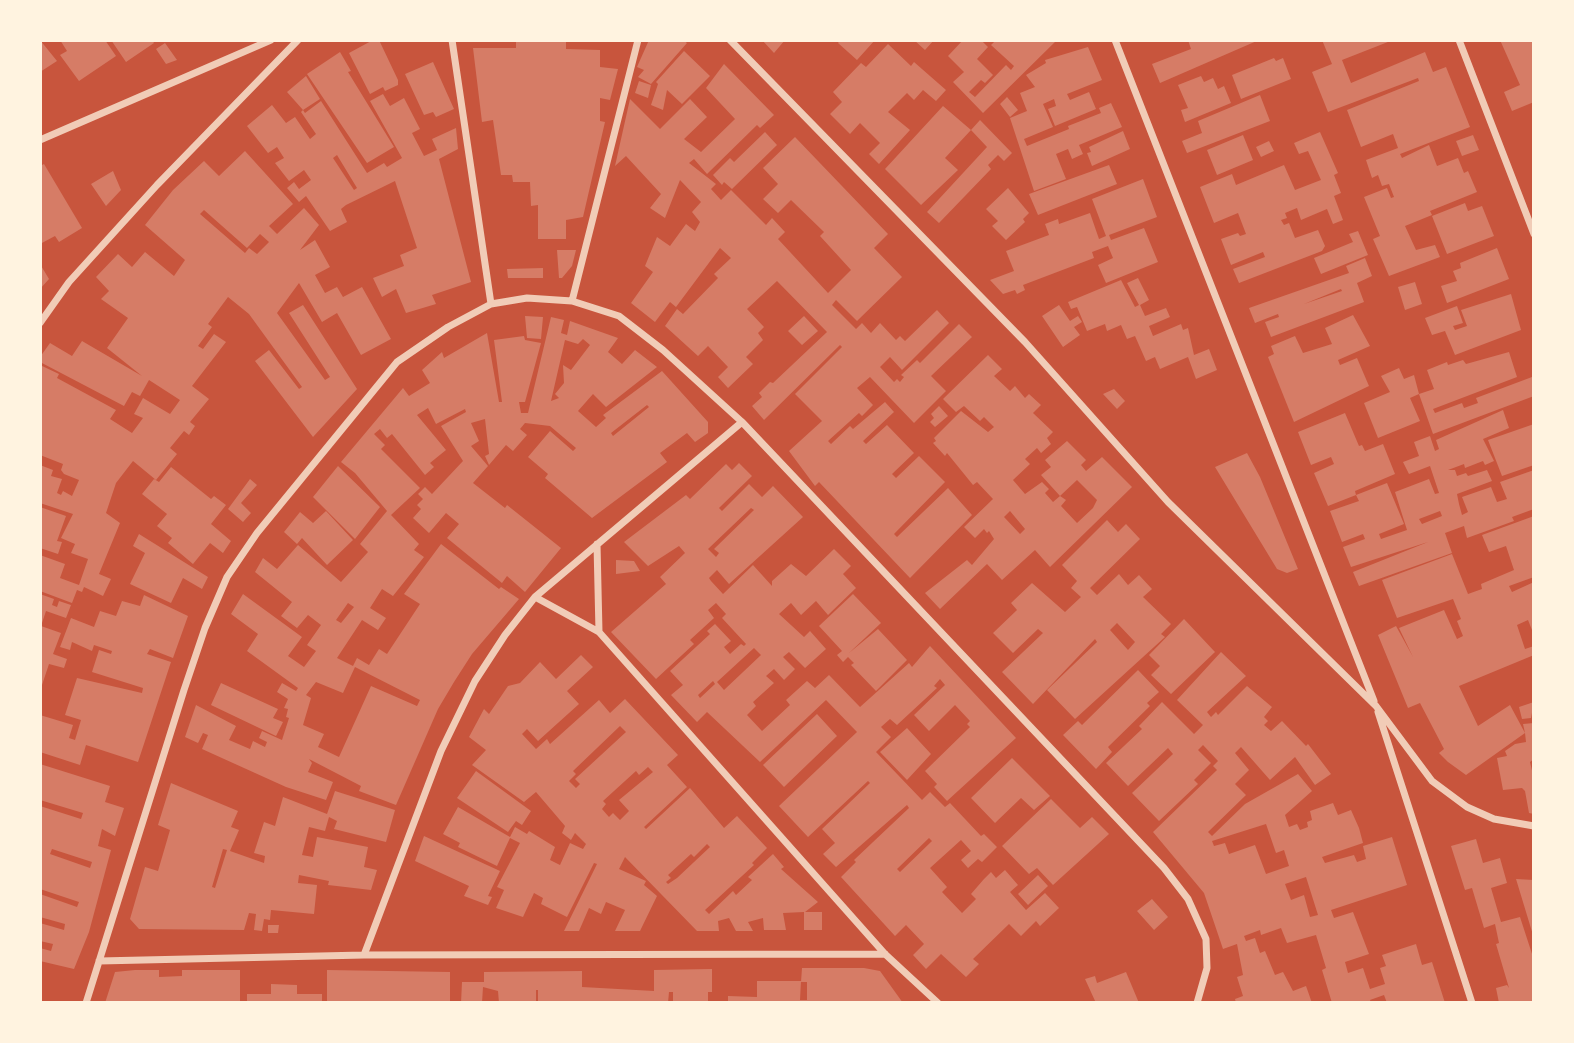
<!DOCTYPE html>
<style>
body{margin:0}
#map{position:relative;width:1574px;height:1043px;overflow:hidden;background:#c8553d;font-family:"Sofia Sans Condensed",sans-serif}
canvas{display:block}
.frame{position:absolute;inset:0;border:42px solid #fff3e0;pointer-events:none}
</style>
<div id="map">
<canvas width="1574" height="1043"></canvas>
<div class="frame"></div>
</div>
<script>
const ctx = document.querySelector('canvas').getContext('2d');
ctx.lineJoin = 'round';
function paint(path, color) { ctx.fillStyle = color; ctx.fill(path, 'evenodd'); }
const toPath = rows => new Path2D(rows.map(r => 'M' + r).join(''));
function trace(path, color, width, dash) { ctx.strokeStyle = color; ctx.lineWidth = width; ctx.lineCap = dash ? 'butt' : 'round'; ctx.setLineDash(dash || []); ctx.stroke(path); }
paint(toPath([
 [40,40,57,61,40,72],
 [60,40,105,40,116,56,79,81,60,55,67,51],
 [111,40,152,40,154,43,126,62],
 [373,40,379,40,398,80,398,85,385,91,383,87,370,94,349,53],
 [516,40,566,40,566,49,600,50,600,67,618,69,610,100,600,98,600,121,605,122,583,217,566,220,566,239,538,239,538,205,531,206,530,182,513,182,512,175,501,175,493,120,482,122,473,48,516,48],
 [649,40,683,40,687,43,651,84,638,77,644,70,637,67],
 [762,40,785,40,774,53],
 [840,40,875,40,857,60,838,43],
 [914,40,934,40,925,50],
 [963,40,981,40,988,47,977,59,993,75,985,83,981,80,969,92,975,97,1006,65,1011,70,1014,66,991,45,996,40,1057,40,983,113,953,82,964,72,948,56],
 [1188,40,1259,40,1160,83,1152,64,1191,49],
 [1322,40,1393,40,1342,60,1351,83,1425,52,1433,72,1446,67,1470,127,1400,154,1402,158,1429,145,1437,166,1458,158,1464,173,1468,171,1477,192,1430,211,1432,215,1405,226,1416,250,1435,245,1440,257,1389,276,1373,239,1380,236,1364,197,1387,188,1391,198,1394,197,1389,184,1382,186,1378,175,1372,178,1366,160,1398,148,1393,134,1361,147,1347,110,1419,81,1418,78,1328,112,1312,72,1332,64],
 [1500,40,1534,40,1534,102,1512,111,1504,92,1520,85],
 [165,43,177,60,166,64,156,49],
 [888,44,911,66,914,62,946,90,936,101,923,90,914,100,907,93,888,112,910,130,879,164,869,154,880,143,860,123,850,134,830,114,842,102,833,92,861,63,866,67],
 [1088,47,1102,80,1067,94,1070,100,1089,92,1096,109,1055,126,1048,109,1056,106,1054,99,1043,104,1053,127,1024,139,1027,146,1069,129,1068,126,1101,113,1099,108,1111,103,1122,127,1079,145,1083,154,1072,159,1068,149,1056,154,1066,179,1034,191,1010,118,1027,111,1020,93,1035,87,1026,75,1046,63,1045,60],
 [684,51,710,76,682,104,667,90,663,110,651,105,658,84,656,82],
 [340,52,351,71,348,72,394,147,367,163,307,74],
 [1274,58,1276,61,1283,58,1291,79,1241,99,1232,75],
 [433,62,454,109,436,117,433,112,424,115,405,74],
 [724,64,774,115,760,128,757,125,707,174,694,159,689,163,716,184,711,189,721,200,731,190,766,225,772,218,785,232,778,239,828,293,851,270,820,236,824,232,791,200,778,213,763,199,778,184,763,168,795,137,888,234,874,248,902,277,857,321,836,300,832,305,856,329,862,323,871,333,880,323,896,340,900,336,905,341,937,310,949,323,902,370,890,357,880,367,894,382,897,379,900,382,904,377,901,375,917,360,920,363,959,324,972,337,931,376,946,391,914,423,870,377,857,388,873,405,862,416,859,413,828,441,831,444,850,426,853,429,885,402,894,412,863,441,866,444,887,425,914,453,892,474,896,478,919,456,945,482,894,534,897,537,948,488,972,515,910,578,819,482,815,486,789,451,822,421,795,394,842,347,840,345,764,420,752,406,762,397,759,393,770,382,773,383,827,332,777,281,747,309,764,327,758,333,763,340,746,357,753,364,728,388,718,377,728,367,708,346,698,356,665,326,677,309,683,314,718,278,714,274,731,258,720,248,676,307,670,302,655,322,631,303,653,272,645,266,657,237,670,246,686,224,695,231,700,222,692,212,701,202,680,180,665,218,650,208,661,194,626,156,615,166,630,99,660,129,690,99,707,117,684,139,701,152,735,119,706,88],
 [306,76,320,99,303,110,305,113,321,101,367,173,384,163,387,167,402,158,370,101,383,94,390,106,404,98,420,129,412,133,424,156,437,150,432,139,456,128,458,149,439,159,471,282,432,295,436,304,406,313,396,289,382,297,373,278,404,266,400,255,417,248,395,181,346,205,341,209,347,222,330,231,306,196,299,202,287,188,294,182,299,189,311,180,304,170,289,181,275,163,284,158,277,147,268,153,247,126,272,105,286,123,295,117,310,139,316,134,301,112,303,110,287,92],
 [337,155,357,188,354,190,333,158],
 [1201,76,1204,82,1213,78,1218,89,1224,86,1231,103,1185,122,1181,110,1188,108,1178,85],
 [639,81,651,85,648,98,635,93],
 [1260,95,1270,121,1187,153,1182,141,1202,133,1198,121],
 [1007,97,1018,110,1010,117,1000,104],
 [943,106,971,130,945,158,958,170,921,205,885,169],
 [980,120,1012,153,1004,161,998,155,988,165,991,169,939,223,927,212,987,147,971,130],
 [1123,131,1130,149,1092,166,1087,153,1091,152,1089,147],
 [765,132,777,145,732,189,724,182,722,185,713,175,730,158,734,162],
 [1320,132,1338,173,1334,175,1341,193,1334,196,1343,220,1333,224,1327,209,1301,220,1297,208,1285,213,1287,218,1281,220,1284,225,1289,223,1295,238,1318,230,1325,246,1322,251,1239,283,1233,269,1265,257,1263,252,1231,265,1221,239,1238,233,1240,236,1246,234,1238,213,1214,223,1200,187,1232,174,1236,185,1284,165,1295,190,1321,180,1308,151,1299,154,1294,143],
 [1243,135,1253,160,1217,175,1207,150],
 [1473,135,1479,150,1462,156,1456,141],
 [1269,141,1274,151,1261,157,1256,147],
 [245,151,293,204,269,226,277,234,304,208,319,225,300,250,315,240,330,267,315,275,325,293,337,287,343,297,362,287,391,339,361,355,337,313,322,322,299,283,277,313,325,380,330,377,289,313,303,305,357,389,313,437,255,361,269,350,299,389,302,387,249,314,228,297,208,324,212,327,198,346,203,349,214,334,226,342,192,386,209,399,190,422,195,426,189,435,184,431,170,448,177,454,156,480,133,461,116,483,106,513,120,523,99,574,111,579,103,596,84,587,82,592,77,590,72,603,40,591,40,555,65,564,60,578,79,585,88,559,71,553,75,544,61,538,73,514,40,503,40,465,53,470,51,476,62,479,57,493,61,495,63,491,72,496,79,480,64,474,61,470,63,464,40,455,40,365,59,374,57,378,116,410,110,419,132,433,143,418,134,414,143,398,170,414,180,400,149,380,140,396,132,392,124,406,40,362,40,357,50,343,72,356,82,341,142,376,107,348,128,318,101,299,109,291,96,277,118,254,132,267,145,252,174,276,185,260,145,225,173,190,204,161,219,176],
 [204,210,247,248,260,234,269,242,257,254,249,248,245,253,200,214],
 [44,164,82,228,59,242,55,236,40,244,40,166],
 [1109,165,1117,184,1038,215,1029,194],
 [113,171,121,190,106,206,91,184],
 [1143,179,1157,217,1109,235,1111,240,1144,228,1158,262,1106,283,1098,265,1113,258,1108,246,1092,252,1094,258,1023,285,1025,290,1017,294,1015,290,1003,294,990,280,1014,271,1006,251,1049,235,1045,224,1058,219,1059,224,1090,213,1099,239,1106,236,1092,199],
 [1008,188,1029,213,1023,219,1025,222,1006,240,992,226,998,221,986,209],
 [1465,203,1468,211,1482,206,1494,236,1447,254,1432,216],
 [1358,231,1368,255,1321,274,1314,258,1353,242,1349,234],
 [1497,248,1509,279,1447,303,1441,286,1457,281,1453,271,1461,268,1460,263],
 [557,250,576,250,572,266,562,278,559,278],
 [1365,258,1372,276,1357,283,1364,302,1271,337,1265,322,1279,317,1278,314,1255,323,1249,308,1349,273,1346,266],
 [1341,289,1342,291,1304,304],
 [40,264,49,279,40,289],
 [543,268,543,278,508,278,507,269],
 [1138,278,1149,300,1140,305,1145,316,1166,308,1170,317,1149,326,1153,336,1181,324,1183,330,1188,328,1194,355,1209,349,1217,370,1196,379,1188,357,1160,369,1155,357,1146,361,1135,336,1127,339,1121,325,1107,331,1105,324,1087,331,1077,307,1071,309,1068,302,1121,280,1135,307,1139,305,1127,283],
 [1415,282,1422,304,1405,310,1398,287],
 [1511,294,1521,330,1455,355,1445,331,1432,335,1425,318,1457,306,1463,323,1453,326,1455,330,1467,326,1461,310],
 [1059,305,1070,321,1078,316,1082,322,1074,327,1080,335,1063,347,1042,316],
 [1353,315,1370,346,1338,360,1340,365,1357,358,1369,386,1294,422,1268,357,1274,354,1271,346,1295,336,1303,353,1332,344,1325,328],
 [525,316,543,317,541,339,527,338],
 [804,316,818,331,802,345,788,331],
 [551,317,564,320,561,333,567,335,570,321,618,338,608,352,622,364,635,350,657,367,606,407,593,394,578,411,596,427,606,418,603,415,662,371,708,422,708,433,695,442,687,433,660,453,667,462,592,518,545,478,548,474,528,457,550,431,573,451,576,448,550,426,525,423,520,429,527,435,513,451,506,445,489,465,485,456,489,454,485,419,471,423,479,441,471,446,488,466,473,483,505,508,507,505,561,548,525,592,507,576,502,583,447,538,459,524,446,513,429,533,413,518,421,509,417,505,423,499,418,494,425,487,432,494,463,461,441,426,466,412,465,409,436,424,428,408,417,415,446,450,430,463,434,467,425,475,392,434,387,438,380,429,374,434,385,445,381,449,420,488,391,515,419,544,414,550,424,557,393,596,382,589,370,608,386,618,378,630,362,620,337,658,353,666,357,658,369,665,379,649,387,654,420,604,404,594,441,544,499,589,501,587,519,599,472,654,454,682,438,709,396,805,359,791,361,786,309,759,312,763,308,772,333,782,326,800,286,787,202,749,208,735,203,733,198,743,185,737,196,705,236,726,229,740,250,749,253,741,265,747,267,742,259,738,262,731,282,740,289,718,286,717,288,709,284,708,288,699,277,692,282,683,296,691,298,688,247,651,258,634,231,614,243,594,302,637,288,656,304,667,316,651,307,645,321,625,308,615,297,628,281,616,292,602,255,572,263,558,277,569,298,545,341,582,368,552,360,544,387,511,355,473,341,462,403,388,409,396,430,383,422,370,442,352,444,358,487,333,499,402,502,402,494,340,524,336,525,340,541,343,525,402,519,402,521,413,528,413],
 [583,339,590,345,571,370,563,365,564,383,555,394,559,398,551,401,565,340,578,344],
 [647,405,649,407,613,436,611,433],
 [348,603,354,607,341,623,336,620],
 [355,667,420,700,417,706,371,686,339,757,318,747,324,734,303,725,311,698,306,695,316,682,343,693],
 [1509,352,1517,377,1433,409,1435,413,1462,403,1464,408,1478,403,1476,398,1532,377,1534,396,1433,434,1419,394,1434,389,1427,370,1447,362,1448,365,1463,360,1466,364],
 [988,355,1002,369,994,376,1010,391,1015,386,1025,398,1029,394,1041,405,1033,413,1053,432,1047,438,1051,444,1041,453,1037,448,1025,459,1030,464,1013,480,1025,494,1042,482,1049,489,1045,493,1053,502,1060,496,1066,500,1061,506,1077,523,1093,508,1097,500,1077,480,1060,496,1041,475,1051,467,1045,460,1067,441,1086,460,1081,465,1086,471,1102,457,1132,487,1050,567,1035,550,1002,580,987,564,940,609,925,593,967,560,972,565,994,539,989,531,987,533,984,529,975,538,964,527,993,499,977,482,973,485,947,453,945,456,933,443,936,441,934,438,961,411,988,432,994,427,984,417,980,421,964,406,956,412,943,399],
 [1010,511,1025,529,1020,534,1004,517],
 [1399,368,1404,379,1414,375,1419,394,1410,398,1420,421,1378,438,1364,403,1390,392,1381,376],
 [1114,389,1125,401,1117,409,1103,394],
 [939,406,948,416,935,427,930,422,934,418,931,414],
 [1503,410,1509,428,1483,439,1494,461,1485,465,1483,461,1465,468,1464,464,1448,470,1455,470,1457,476,1466,473,1468,476,1487,470,1492,481,1457,494,1459,504,1462,515,1468,512,1462,497,1491,487,1497,502,1507,499,1500,482,1534,470,1534,509,1512,517,1514,521,1467,538,1464,526,1445,533,1452,553,1359,586,1353,572,1428,542,1351,567,1343,547,1365,539,1363,534,1342,542,1330,511,1359,501,1356,495,1328,506,1314,473,1334,464,1331,457,1311,465,1298,432,1345,413,1359,446,1362,445,1365,451,1383,444,1395,474,1355,491,1356,495,1387,483,1404,524,1379,534,1381,539,1407,530,1395,492,1429,479,1435,494,1439,493,1430,466,1409,474,1403,462,1419,456,1414,442,1430,436,1435,451,1439,449,1436,440],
 [1440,511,1442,516,1422,524,1419,519],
 [1534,424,1534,465,1502,476,1488,440],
 [1247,453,1260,477,1298,569,1287,573,1277,569,1215,467],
 [739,463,752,476,719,508,722,511,749,484,762,497,773,486,803,517,729,584,717,570,709,578,711,581,723,594,753,565,772,586,772,581,791,564,806,576,834,549,851,566,843,574,856,588,828,615,816,601,801,615,791,603,779,614,804,637,810,631,826,649,805,668,789,652,783,657,795,669,784,680,774,669,766,676,774,683,753,702,756,706,747,715,762,731,790,705,786,700,807,681,815,688,829,675,860,707,909,663,912,667,930,646,1016,738,947,801,934,787,937,784,925,771,970,727,967,724,970,721,955,705,929,731,914,715,945,685,940,679,934,686,937,688,897,725,890,719,881,727,891,737,876,752,922,800,930,792,945,807,950,803,981,836,984,834,997,847,982,862,978,859,968,868,961,860,971,851,961,840,930,868,947,887,942,892,962,913,976,899,971,894,984,879,991,872,996,878,1005,870,1018,885,1010,892,1026,910,1045,893,1059,908,1040,926,1036,921,1021,936,1009,924,973,959,979,964,966,977,941,954,926,969,913,955,924,944,906,925,895,936,841,877,856,862,854,860,909,808,907,805,836,867,823,854,835,843,822,829,870,783,868,781,808,837,779,806,857,732,826,700,760,762,707,712,697,722,671,695,683,685,670,671,710,634,707,631,715,624,731,641,724,647,730,654,741,644,744,646,746,644,722,618,726,614,716,603,708,610,714,618,690,640,694,644,656,679,611,632,666,584,660,577,685,553,679,546,648,566,624,542,686,495,690,499,726,464,732,470],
 [751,508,754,510,714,549,719,553,716,557,708,549],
 [754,648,761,655,724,690,717,682],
 [713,681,715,684,700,698,698,695],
 [929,838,932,841,900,872,897,869],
 [338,466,380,507,355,539,313,497],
 [171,467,211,499,214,496,226,505,211,524,231,541,223,553,210,543,193,564,168,543,172,538,157,526,167,514,142,494,154,479,159,482],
 [250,479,257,485,241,503,251,513,243,522,228,509],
 [40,507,66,516,57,541,62,542,58,554,40,548],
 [326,511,353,540,327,565,302,538,297,544,284,532,300,512,313,523],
 [1534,516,1534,577,1509,586,1512,592,1534,582,1534,635,1528,620,1517,625,1525,649,1534,646,1534,655,1459,686,1478,726,1510,705,1525,733,1523,724,1534,723,1534,759,1530,762,1534,779,1534,814,1529,813,1525,791,1522,788,1503,790,1497,758,1507,756,1505,751,1515,744,1526,742,1525,733,1466,775,1448,762,1439,753,1444,749,1420,703,1408,708,1378,635,1396,626,1413,657,1399,628,1444,610,1457,639,1463,636,1457,621,1461,619,1453,599,1397,618,1382,580,1452,554,1468,594,1482,589,1481,584,1514,570,1506,546,1489,552,1482,535],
 [1107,520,1118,532,1126,524,1140,539,1090,588,1097,595,1119,574,1128,585,1139,575,1152,589,1143,597,1171,624,1161,634,1165,637,1075,719,1047,690,1097,642,1095,639,1033,704,1002,672,1043,633,1038,629,1013,653,993,633,1017,610,1011,603,1032,583,1065,612,1081,597,1071,588,1077,581,1062,565],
 [1117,623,1135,642,1128,650,1110,630],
 [139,534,208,577,202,589,183,578,171,603,130,584,145,553,133,546],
 [616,560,634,561,640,571,616,574],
 [40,594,54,599,52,605,57,607,59,601,71,605,66,618,46,611,41,626,61,633,53,654,67,659,64,668,49,664,41,688],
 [853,594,881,623,849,653,878,629,907,660,876,691,851,665,854,663,848,657,843,662,837,655,842,651,819,626],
 [144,595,188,616,173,658,150,649,147,654,171,662,138,762,86,745,80,765,40,752,40,715,73,725,69,738,75,740,81,720,65,715,77,678,142,693,143,688,92,672,99,650,111,654,112,651,94,645,92,651,72,642,70,650,60,647,71,618,94,627,100,611,116,616,122,601,140,606],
 [1184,619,1215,652,1171,694,1151,675,1160,666,1149,655],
 [1221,652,1246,676,1207,712,1211,717,1216,712,1218,715,1247,686,1272,707,1264,717,1268,721,1264,725,1271,731,1282,721,1306,746,1308,744,1331,774,1315,785,1295,757,1270,780,1241,747,1235,753,1249,770,1235,784,1246,795,1208,832,1212,836,1245,804,1298,774,1312,791,1285,815,1289,827,1297,824,1300,830,1308,827,1307,822,1312,820,1310,811,1333,803,1338,815,1351,810,1359,828,1363,843,1322,857,1325,863,1354,855,1357,862,1366,859,1363,846,1392,837,1407,885,1331,910,1334,918,1353,912,1369,954,1345,962,1348,973,1363,968,1370,989,1385,984,1380,968,1386,966,1382,955,1416,944,1422,965,1432,962,1445,1003,1387,1003,1384,995,1370,1000,1371,1003,1332,1003,1322,970,1326,968,1316,935,1287,943,1281,928,1261,935,1260,930,1244,936,1246,941,1255,938,1260,953,1265,951,1275,975,1283,972,1293,991,1306,986,1312,1003,1236,1003,1235,999,1243,996,1237,977,1243,975,1237,944,1223,949,1204,893,1153,832,1217,770,1213,766,1218,761,1203,745,1198,750,1211,763,1194,780,1198,784,1159,821,1132,793,1173,754,1168,748,1128,786,1106,763,1142,729,1139,726,1162,702,1194,734,1203,725,1177,700],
 [1266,824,1276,853,1284,850,1289,866,1266,874,1255,845,1229,854,1225,843,1214,846,1212,841],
 [1306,877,1318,915,1310,917,1304,895,1291,900,1285,884],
 [581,655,593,667,567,691,579,704,538,741,527,729,522,734,536,749,547,739,550,744,599,700,610,713,625,699,678,755,667,765,687,787,644,827,646,829,690,788,724,828,737,816,767,848,752,863,754,865,705,910,709,914,733,891,736,895,752,880,748,877,773,854,784,867,781,869,818,902,805,912,822,912,822,930,804,930,804,912,783,913,786,930,764,930,763,918,748,922,753,931,736,931,729,918,718,921,719,931,697,931,625,857,619,869,646,881,644,885,657,896,640,931,615,931,625,910,606,902,601,914,589,908,579,931,564,931,597,864,594,863,567,917,541,904,543,898,534,893,523,917,496,908,504,890,497,887,520,843,510,838,497,866,458,847,460,843,443,834,458,807,510,837,515,827,527,834,529,831,555,847,550,860,560,865,570,843,583,849,586,844,575,833,571,840,562,833,565,826,536,792,524,802,472,765,486,750,469,737,484,709,489,714,508,686,520,683,540,662,556,679],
 [620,726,626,732,575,779,580,784,576,788,569,781,576,774,573,771],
 [648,767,653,772,619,800,629,811,620,820,613,813,609,817,602,809,606,804,603,801,636,771,639,775],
 [707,844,710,847,677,878,668,884,666,882,671,878,668,875,691,854,694,857],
 [1138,670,1159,692,1147,703,1150,706,1108,747,1112,752,1096,769,1063,735,1078,721,1082,725],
 [221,683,278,709,273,718,283,722,276,736,211,705],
 [1534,702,1531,718,1522,719,1519,707],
 [817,714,837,736,784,787,763,765],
 [907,728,931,754,907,780,880,752],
 [1012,758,1050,796,1034,810,1021,798,995,823,971,798],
 [40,764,110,786,105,802,124,808,115,836,102,829,98,846,111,850,89,932,74,969,40,961,40,948,51,951,53,944,40,941,40,923,64,930,65,924,40,917,40,894,77,907,79,902,40,889,40,806,81,819,83,813,40,800],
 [52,849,92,862,90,868,50,854],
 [476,771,531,811,522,825,516,821,508,832,457,798],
 [171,783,238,811,231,827,239,830,230,851,264,863,265,856,254,853,264,822,275,826,283,797,327,814,335,791,395,810,386,842,334,829,337,821,329,817,325,831,309,827,302,855,313,857,317,837,368,847,364,867,377,870,371,890,328,885,329,881,299,875,298,883,317,885,314,914,271,910,270,920,264,919,262,931,254,930,256,914,249,913,244,930,139,929,130,919,145,867,158,871,170,830,158,825],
 [223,849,227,850,215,888,212,887],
 [1051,799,1080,828,1092,817,1109,834,1053,885,1037,868,1029,874,1002,846],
 [424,836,500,871,488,896,492,897,488,905,464,896,469,886,415,861],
 [1476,839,1483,863,1500,858,1507,883,1491,888,1501,922,1520,917,1534,960,1534,1003,1499,1003,1496,988,1507,985,1509,988,1496,944,1499,943,1495,924,1484,928,1472,888,1465,890,1451,846],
 [1038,875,1048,886,1028,905,1018,894],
 [1516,879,1534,880,1534,935,1533,935],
 [1152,899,1168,917,1154,930,1137,911],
 [268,925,279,925,278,933,268,933],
 [802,968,864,968,880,971,903,1003,728,1003,728,996,757,997,757,981,801,981,800,1000,807,1000,807,982,801,982],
 [712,969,712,992,708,992,708,1003,673,1003,673,992,669,992,668,1003,538,1003,538,990,536,990,536,1003,499,1003,498,991,483,987,482,1003,461,1003,462,982,484,982,484,972,582,971,582,987,654,991,654,970],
 [135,970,159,970,159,977,182,976,182,970,240,970,240,1003,105,1003,115,972],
 [327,970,450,972,450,1003,327,1003],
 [1126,972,1139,1003,1096,1003,1085,979,1095,976,1097,983],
 [271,984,297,985,297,994,322,994,322,1003,247,1003,247,994,271,994]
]), '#d67c66');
trace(toPath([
 [452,40,491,304],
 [730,40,1025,342,1168,502,1376,706,1432,781,1467,807,1494,819,1534,826],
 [1115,40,1374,701],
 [1459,40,1534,234],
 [40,140,271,40],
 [572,301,638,40],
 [40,323,69,282,157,185,298,40],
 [597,544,599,632],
 [535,597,599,632,885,954,938,1003],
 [1378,712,1472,1003],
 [364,955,441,751,475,681,505,635,535,597,742,422],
 [99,961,364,955,885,954],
 [86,1003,184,690,205,628,227,577,257,533,397,362,448,327,491,304,527,298,572,301,619,316,663,350,742,422,1164,868,1188,899,1206,939,1207,968,1197,1003]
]), '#f1ccb7', 7);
</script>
